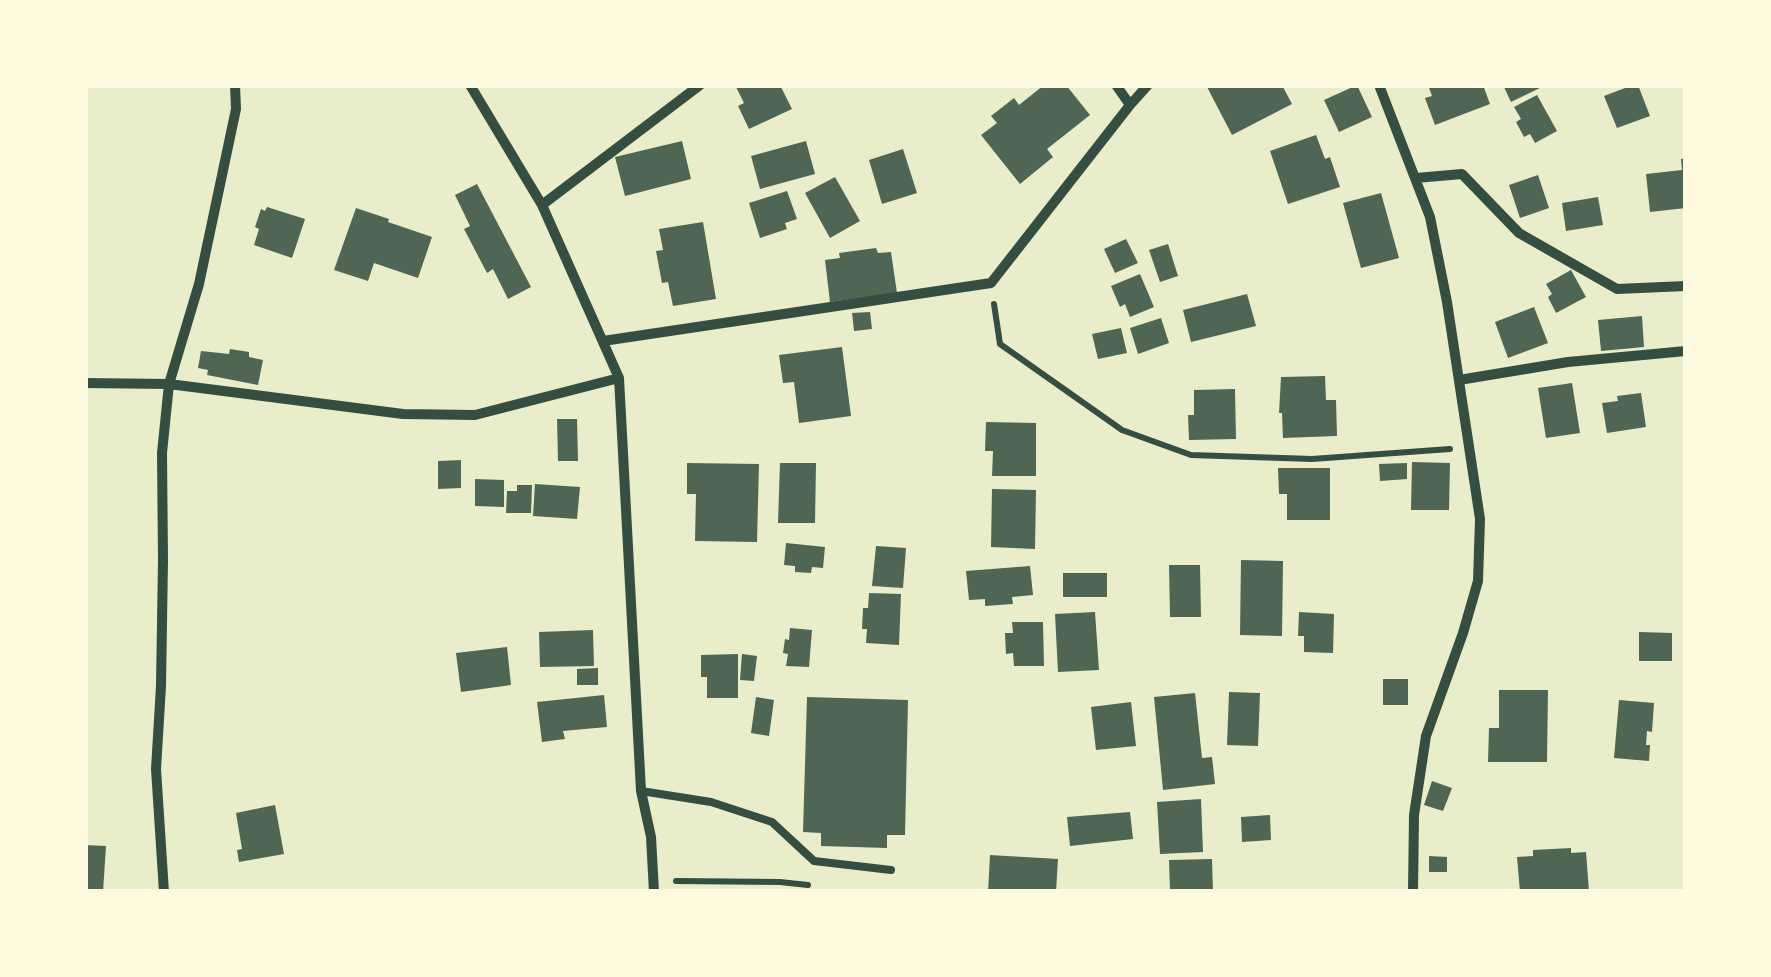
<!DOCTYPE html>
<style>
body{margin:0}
#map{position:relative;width:1771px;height:977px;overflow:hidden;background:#e9edc9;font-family:Quicksand,sans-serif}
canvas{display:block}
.frame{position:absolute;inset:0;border:88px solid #fefae0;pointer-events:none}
</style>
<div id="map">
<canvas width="1771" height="977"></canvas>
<div class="frame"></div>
</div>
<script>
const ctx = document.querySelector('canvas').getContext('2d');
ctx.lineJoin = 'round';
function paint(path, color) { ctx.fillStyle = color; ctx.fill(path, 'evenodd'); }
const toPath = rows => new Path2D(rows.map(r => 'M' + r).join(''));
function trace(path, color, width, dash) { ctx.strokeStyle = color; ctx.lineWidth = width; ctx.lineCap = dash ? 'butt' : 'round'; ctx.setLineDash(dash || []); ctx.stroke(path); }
paint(toPath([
 [735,85,780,85,792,109,749,129,738,106,744,103],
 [1044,85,1066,85,1090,115,1047,149,1053,157,1020,184,981,135,997,123,991,116,1014,98,1019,105],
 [1206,85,1282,85,1292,104,1232,135],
 [1357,85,1372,117,1339,132,1324,100],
 [1428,85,1483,85,1490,104,1435,125,1425,98,1432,96],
 [1503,85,1546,85,1511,102],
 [1633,85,1638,85,1650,116,1617,128,1604,96],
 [1537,95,1557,131,1535,143,1530,134,1524,137,1516,122,1521,119,1514,107],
 [1316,135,1325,159,1330,157,1340,187,1288,204,1270,151],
 [682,141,691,179,625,196,615,157],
 [806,141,815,174,760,189,751,156],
 [903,149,917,193,882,204,869,160],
 [1686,158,1686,208,1650,212,1646,174,1682,170,1681,159],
 [1538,175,1549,208,1520,218,1509,185],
 [835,177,860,221,830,238,805,193],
 [477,184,531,287,508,299,493,269,487,273,464,229,470,226,455,195],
 [787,191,797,219,785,223,787,229,760,238,749,203],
 [1381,193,1399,258,1361,268,1343,203],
 [1598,197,1603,225,1566,231,1562,203],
 [267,207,305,219,292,258,254,245,259,229,255,227,261,209,265,211],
 [356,208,389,219,388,222,432,237,418,278,374,263,368,281,334,270],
 [703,222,716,299,673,306,668,282,662,283,656,251,663,250,659,229],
 [1126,239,1138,263,1115,273,1104,249],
 [1168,244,1178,276,1160,282,1149,250],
 [876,248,878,253,891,252,897,293,830,302,825,260,840,258,839,253],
 [1571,270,1586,297,1556,313,1548,297,1552,294,1546,284],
 [1140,274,1154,307,1130,317,1125,304,1120,307,1111,286],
 [1247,294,1256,326,1191,342,1183,310],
 [1534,307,1548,343,1508,358,1495,322],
 [870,312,872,329,854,331,852,313],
 [1642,316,1644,347,1601,351,1598,320],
 [1161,318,1169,343,1138,354,1130,328],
 [1121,328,1127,353,1098,359,1092,334],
 [842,347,851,416,799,423,794,382,783,383,779,355],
 [230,349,249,352,249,357,263,360,258,385,207,375,208,370,198,368,201,351,229,354],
 [1325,376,1326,400,1336,400,1337,436,1283,438,1282,413,1279,413,1281,377],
 [1572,383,1580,433,1546,438,1538,388],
 [1235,389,1236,439,1189,440,1188,415,1194,415,1194,390],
 [1641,393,1646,427,1607,433,1602,403,1618,401,1617,396],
 [557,419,577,419,578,461,558,461],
 [986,422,1036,423,1036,476,992,476,993,451,985,451],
 [461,460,461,488,438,489,438,461],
 [1412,462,1450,463,1449,510,1411,510],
 [687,463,759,464,757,542,695,541,696,494,687,494],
 [780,463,816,463,815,523,778,523],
 [1407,463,1407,479,1380,481,1379,464],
 [1278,468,1330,468,1330,520,1287,520,1287,494,1279,494],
 [475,479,504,480,504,507,475,506],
 [535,484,580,487,577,519,533,516],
 [517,485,532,485,531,513,506,513,507,491,517,491],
 [992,489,1036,490,1035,549,991,547],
 [786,543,825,547,823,568,812,567,811,573,795,572,795,566,784,565],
 [876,546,906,548,903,588,872,586],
 [1241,560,1283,561,1282,636,1240,635],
 [1169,565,1200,565,1201,617,1170,617],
 [1030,566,1033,595,1012,597,1013,604,985,606,985,599,969,600,966,571],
 [1063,573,1107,573,1107,597,1063,597],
 [869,593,901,594,899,645,866,643,867,629,862,629,863,608,868,608],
 [1095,612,1099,670,1058,672,1055,614],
 [1299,612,1334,614,1333,653,1304,652,1304,636,1298,636],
 [1012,622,1043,622,1044,666,1014,666,1013,653,1006,654,1005,633,1013,633],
 [790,628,812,630,809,667,786,666,788,654,783,653,785,639,789,640],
 [593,630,594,666,540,667,539,632],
 [1639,632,1672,633,1672,661,1639,661],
 [507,647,511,685,461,692,456,653],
 [738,654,738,698,707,698,707,677,701,677,701,655],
 [742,654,757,656,754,681,740,680],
 [598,668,598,685,577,685,577,669],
 [1383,679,1408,679,1408,705,1383,705],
 [1499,690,1548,690,1547,762,1488,762,1489,728,1499,728],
 [1229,692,1260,693,1258,746,1227,745],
 [1195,693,1202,758,1212,757,1215,784,1163,790,1154,697],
 [604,695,607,727,563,731,565,739,542,742,537,702],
 [756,697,774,700,769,736,751,733],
 [807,697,908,700,905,835,887,835,887,848,821,846,821,833,803,832],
 [1619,700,1654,703,1652,732,1647,731,1646,745,1650,745,1649,761,1614,758],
 [1131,702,1136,746,1096,750,1091,707],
 [1432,781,1452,788,1443,811,1424,805],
 [1201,799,1203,852,1160,854,1157,802],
 [275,805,284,854,239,862,237,850,242,849,236,813],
 [1130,812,1133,839,1070,846,1067,817],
 [1270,815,1271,840,1242,842,1241,817],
 [85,845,106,846,103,892,85,892],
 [1571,848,1571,853,1586,852,1589,891,1520,892,1517,857,1533,856,1533,850],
 [990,855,1058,859,1056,892,988,892],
 [1429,856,1447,857,1447,872,1429,872],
 [1212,859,1213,892,1170,892,1169,860]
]), '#4f6655');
trace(toPath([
 [994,304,1000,344,1122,430,1191,455,1312,459,1450,449],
 [676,881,780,882,808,885]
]), '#344e41', 6);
trace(toPath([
 [641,791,711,802,772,822,814,861,891,870]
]), '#344e41', 8);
trace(toPath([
 [470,85,542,205,619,378,641,791,651,837,654,892],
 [1116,85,1130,105],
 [1379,85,1430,217,1447,302,1480,519,1478,581,1463,633,1426,736,1414,815,1413,892],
 [1416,178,1462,174,1519,233,1617,289,1686,286],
 [542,205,700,85],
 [603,341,991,283,1130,105,1148,85],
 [1459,380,1568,362,1686,351],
 [85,383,169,384,403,414,475,415,619,378],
 [164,892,156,769,161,686,163,560,162,453,169,384,199,284,236,109,235,85]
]), '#344e41', 10);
</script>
